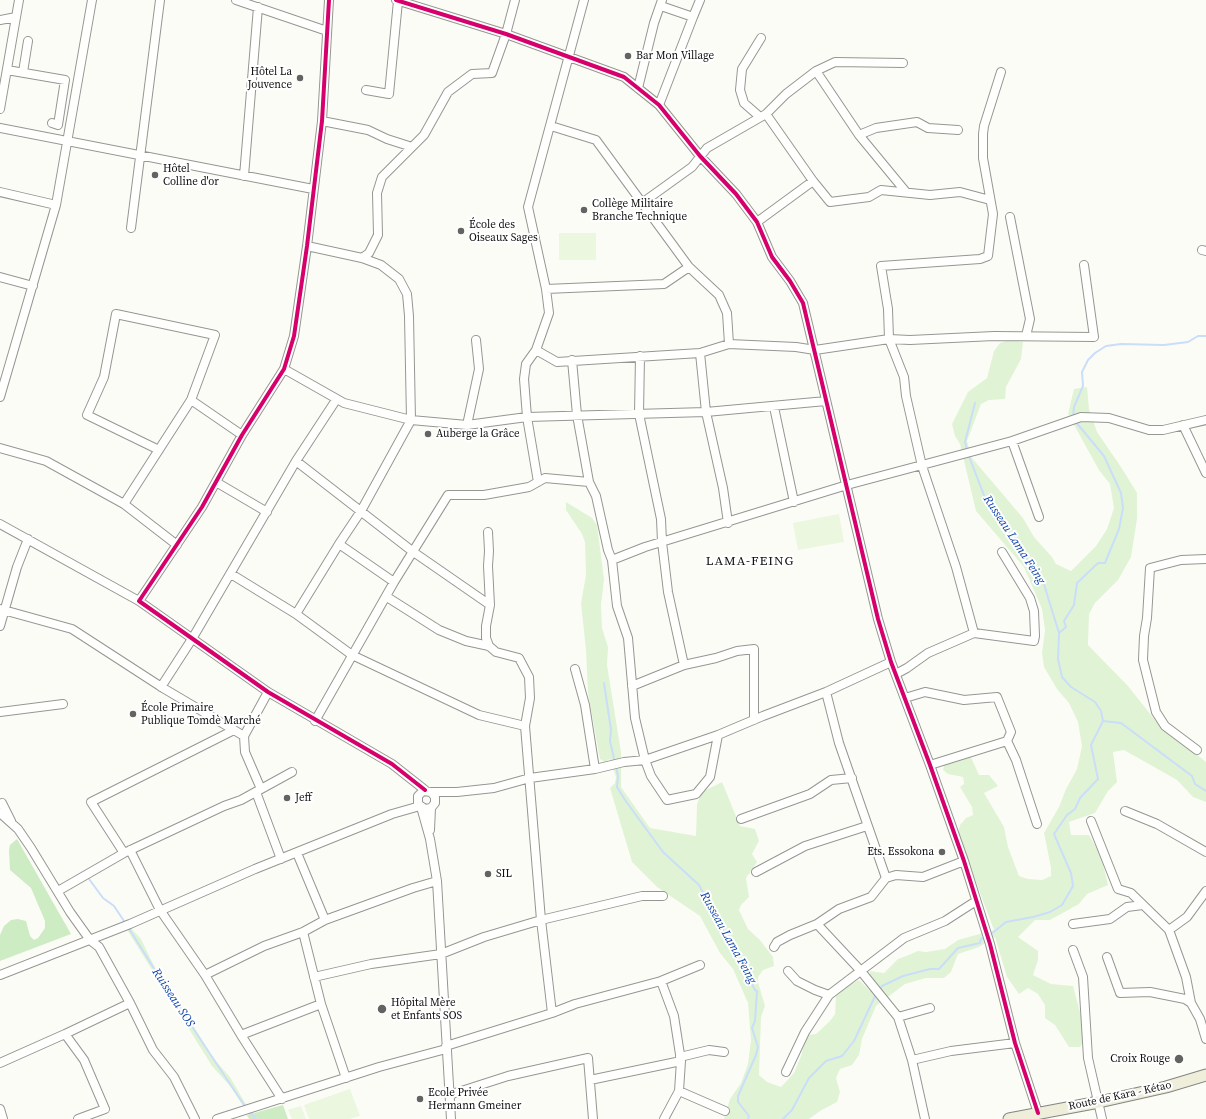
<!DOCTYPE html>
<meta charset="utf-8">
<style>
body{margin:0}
canvas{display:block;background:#fcfcf7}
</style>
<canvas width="1206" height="1119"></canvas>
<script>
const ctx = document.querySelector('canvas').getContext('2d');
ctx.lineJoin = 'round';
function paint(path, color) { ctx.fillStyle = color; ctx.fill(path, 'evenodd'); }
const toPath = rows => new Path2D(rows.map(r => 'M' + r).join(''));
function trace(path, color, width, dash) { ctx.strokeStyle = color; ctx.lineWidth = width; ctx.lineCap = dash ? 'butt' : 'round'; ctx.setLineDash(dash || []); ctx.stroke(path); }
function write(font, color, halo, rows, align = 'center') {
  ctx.font = font + ' "Source Serif 4",serif'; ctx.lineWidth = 4; ctx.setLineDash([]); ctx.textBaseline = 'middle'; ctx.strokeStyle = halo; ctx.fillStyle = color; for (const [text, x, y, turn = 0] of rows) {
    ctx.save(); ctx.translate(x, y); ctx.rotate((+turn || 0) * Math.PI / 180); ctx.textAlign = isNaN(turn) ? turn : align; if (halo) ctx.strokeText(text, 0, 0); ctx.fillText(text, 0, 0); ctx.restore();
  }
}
paint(toPath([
 [1010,340,1023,342,1021,359,1006,387,1005,399,989,400,981,404,967,441,972,458,1023,518,1034,537,1052,557,1056,564,1071,571,1096,546,1107,529,1114,508,1110,484,1099,470,1068,414,1074,389,1087,387,1089,409,1097,432,1121,467,1137,493,1137,519,1131,557,1118,580,1095,603,1089,614,1088,645,1128,686,1155,720,1206,762,1206,802,1193,797,1177,780,1124,750,1113,752,1117,782,1108,791,1095,813,1069,822,1071,835,1089,835,1101,856,1108,885,1087,894,1079,904,1050,920,1035,920,1018,937,1038,951,1038,960,1033,975,1051,984,1073,986,1084,1027,1085,1039,1080,1047,1069,1047,1055,1025,1045,1018,1045,1005,1038,994,1028,988,1019,994,1007,977,995,937,979,947,958,954,951,972,944,978,926,978,905,984,876,1006,862,1039,859,1055,852,1065,840,1069,836,1078,840,1092,837,1102,820,1111,809,1119,724,1119,730,1099,741,1083,748,1064,751,1040,748,1003,733,969,720,953,700,916,657,887,632,862,610,788,615,783,616,777,610,759,605,762,600,759,588,693,586,650,581,603,586,575,585,542,582,534,566,510,566,502,592,518,597,525,604,579,601,605,602,628,608,647,607,665,621,752,621,787,650,828,696,836,697,804,702,792,722,782,740,826,755,829,759,841,752,854,757,862,746,878,749,897,741,905,739,910,748,929,760,940,773,957,774,966,763,970,758,977,758,982,765,1006,761,1017,759,1075,767,1082,781,1087,794,1073,801,1056,807,1035,816,1034,830,1021,835,1014,836,996,850,985,859,980,870,991,875,985,870,976,870,971,884,973,898,959,906,956,918,951,926,952,945,949,958,940,994,930,958,834,960,825,966,818,973,815,972,807,960,787,964,784,963,777,948,774,943,770,945,762,970,755,979,775,989,775,998,786,984,793,1004,827,1008,847,1019,876,1028,879,1042,880,1051,876,1051,868,1044,833,1059,807,1066,789,1077,769,1082,746,1078,722,1069,703,1057,689,1044,667,1042,653,1045,630,1042,609,1024,567,976,511,960,444,955,436,952,424,968,392,987,378,994,351,1000,343],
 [130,927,141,939,157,972,170,991,174,994,213,1058,230,1077,251,1113,258,1119,251,1117,230,1086,212,1066,129,933,127,929]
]), '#e0f4d5');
paint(toPath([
 [17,839,71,934,0,961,0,935,4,926,11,920,18,919,26,921,30,936,34,940,38,938,45,928,45,921,31,888,10,870,9,850,10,845],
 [283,1105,288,1119,249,1119,247,1115]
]), '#ceecc3');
paint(toPath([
 [559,233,596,233,596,260,559,260],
 [839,514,844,542,798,550,793,523],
 [350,1089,360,1116,350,1119,309,1119,304,1105],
 [301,1106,306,1119,292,1119,288,1110]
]), '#ebf7df');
trace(toPath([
 [1073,417,1074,407,1083,386,1082,372,1088,360,1095,353,1106,346,1121,344,1164,345,1188,342,1198,336,1206,336],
 [967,450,965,442,975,403],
 [968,454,987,503,1043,581,1059,633,1058,659,1062,677,1071,687,1095,702,1101,711,1103,721,1091,745,1098,779,1080,798,1075,809,1067,815,1054,834,1071,873,1073,886,1062,905,1050,912,1033,917,1006,922,990,935],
 [1059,633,1066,627,1064,621,1074,605,1077,583,1098,563,1105,563,1119,529,1123,508,1121,493,1104,456,1075,421],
 [604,683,611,730,610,741,615,763],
 [1103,721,1121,723,1192,776,1195,784,1206,791],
 [616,767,618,776,617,787,625,800,663,852,699,885,755,990,757,991,755,1021,752,1028,758,1047,756,1055,738,1096,738,1102,749,1116,748,1119],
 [89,879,103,898,114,906,126,924],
 [128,927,165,986,246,1108],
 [879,991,882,986,903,976,930,969,939,969,958,948,980,943,981,939,986,937],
 [249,1111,256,1119],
 [783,1119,792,1110,809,1078,826,1061,842,1056,854,1041,876,994]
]), '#caddf9', 2);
const minor = toPath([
 [236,0,327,31],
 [329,0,322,121,307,246,294,336,284,369,242,435,202,507,139,601,268,692,392,764,425,790],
 [396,0,506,34,624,77,659,105,700,156,736,194,757,222,772,257,790,281,803,303,878,619,891,662,930,765,964,861,990,944,1015,1043,1038,1113],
 [661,6,693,17,700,0],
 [0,20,16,17],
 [7,70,65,80,58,125,52,123],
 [816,71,859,135,906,192],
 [23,72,28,41],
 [638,88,654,23,662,0],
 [366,90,389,94,398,1],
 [659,105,693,17],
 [0,109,19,0],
 [766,114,813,181,830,202,869,197,881,190,930,195,960,192,990,200],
 [760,117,744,103,740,90,742,69,761,38],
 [322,121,368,130,387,139,412,147],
 [551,126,596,140,689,267,719,295,727,313,729,344],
 [0,128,313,189],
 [859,135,876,128,917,122,928,128,958,130],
 [244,176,258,7],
 [0,192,56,205],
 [642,203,692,167,707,148,766,114,786,94,816,71,835,62,903,63],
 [1010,217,1030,319,1026,336],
 [757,222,813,181],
 [131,228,160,0],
 [307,246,362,258,381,265,399,279,407,294,409,316,411,420,361,511,339,544,394,582],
 [1202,250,1206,251],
 [362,258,369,253,378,235,377,193,382,177,424,135,448,92,472,74,492,73,506,34,515,0],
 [0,277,33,286],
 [546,289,664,284,689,267],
 [536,350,557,362,700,353,729,344,796,347,815,350,889,339,910,340,994,336,1094,337,1084,265],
 [700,353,706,412,723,488,728,523],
 [640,356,639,414,661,519,662,542,668,592,684,665],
 [572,360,577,415,589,482],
 [284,369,344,403,411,420,467,425,527,417,706,412,826,401],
 [0,397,56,205,92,0],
 [191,400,242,435],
 [774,407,794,502],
 [467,425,479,369,476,340],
 [1183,425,1206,473],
 [1012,441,1039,517],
 [0,448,46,461,124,504,177,545],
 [296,461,412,551,490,605],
 [216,482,267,512],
 [538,482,527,417,524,379,526,364,536,350,549,313,546,289,528,207,584,0],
 [124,504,191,400,215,335,116,314,104,377,87,415,159,450],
 [0,524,139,601],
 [488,532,489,551,488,566,490,605,486,626,486,638,489,646],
 [612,560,645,547,847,485,1012,441,1081,417,1109,418,1149,430,1163,430,1206,420],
 [231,574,296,614,352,655,479,715,525,726],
 [0,609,72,629,163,688,244,736],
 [296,614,339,544],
 [0,626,17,567,28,539],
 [974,633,956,567,922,466,906,396,904,377,889,339,888,309,881,266,980,259,988,256,993,214,983,158,983,134,984,126,1001,72],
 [575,669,585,705,595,769],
 [896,674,907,668,928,653,974,633,1034,641,1035,636,1034,611,1030,598,1002,552],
 [632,686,684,665,716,658,737,651,754,649,754,720],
 [161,687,192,639,296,461,336,400],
 [826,692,839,743,886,878,871,897,839,909,817,924,860,970,898,1017,912,1060,925,1119],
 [905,698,925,692,964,700,997,697,1011,732,1007,741,930,765],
 [0,712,63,704],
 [315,721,394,582,448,495,484,495,529,487,545,478,589,482,596,496,608,550,612,560,617,606,628,638,635,718,645,760,651,776,667,800,696,794,710,777,718,735],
 [1007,741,1016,760,1037,824],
 [1197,750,1165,726,1156,712,1143,660,1144,636,1147,618,1150,568,1181,560,1206,559],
 [261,789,245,752,244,736,268,692],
 [256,792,281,859],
 [431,792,457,792,494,788,530,778,595,769,624,762,645,760,718,735,763,716,826,692,891,662],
 [2,803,11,821],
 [421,807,430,839,437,881,451,1119],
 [1125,811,1157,824,1206,852],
 [0,813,18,829,31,848,70,912,90,940,99,947,130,1003,153,1050,174,1077,195,1119],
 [741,819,810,794,831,780,852,778],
 [1091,821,1118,889,1131,893,1169,930,1186,977,1191,1003,1200,1019,1206,1039],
 [430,830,431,808,435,803,435,797,431,792,423,791,418,796,418,804,425,809,431,808],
 [130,850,160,910,205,975,241,1035,321,1004,303,932],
 [124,853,91,802,234,730],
 [297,853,325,920],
 [756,872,805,846,867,826],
 [886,878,896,875,923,877,964,861],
 [58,891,124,853,224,806,241,800,292,772],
 [1073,924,1110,919,1127,907,1143,905],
 [1169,930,1187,917,1206,891],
 [774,947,777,942,790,935,817,924],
 [1073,950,1083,977,1088,1058,1102,1119],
 [1107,957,1120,993,1150,992,1185,999,1191,1003],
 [788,971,797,981,815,990,829,995,904,938,945,921,976,901],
 [0,975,130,924,255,869,392,814,420,806],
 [205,975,264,946,303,932,325,920,413,888,437,881],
 [314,977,371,964,441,954,484,937,541,920,525,726,530,698,529,677,519,658,496,652,489,646,466,641,439,630,387,597],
 [661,981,674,1016,681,1061,679,1091,664,1119],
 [321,1004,346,1078],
 [552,1013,541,920,642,896,663,896],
 [898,1017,930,1008],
 [65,1034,130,1003],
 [241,1035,282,1099],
 [446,1046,552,1013,575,1004,661,981,700,965],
 [680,1057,709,1050,724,1052],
 [912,1060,951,1051,1015,1043],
 [0,1063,65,1034,84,1060,105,1109,78,1119],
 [786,1072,805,1032,829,995],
 [590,1080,681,1061],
 [679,1091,725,1111],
 [449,1095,508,1076,588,1058,593,1119],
 [0,1109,3,1119],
 [217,1119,379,1067,446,1049]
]);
const major = toPath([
 [1009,1119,1099,1102,1166,1087,1206,1075]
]);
trace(minor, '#969694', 10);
trace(major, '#848481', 13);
trace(minor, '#fffffe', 8);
trace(major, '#eeeeda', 11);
trace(toPath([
 [329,0,322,121,307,246,294,336,284,369,242,435,202,507,139,601,268,692,392,764,425,790],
 [396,0,506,34,624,77,659,105,700,156,736,194,757,222,772,257,790,281,803,303,878,619,891,662,930,765,964,861,990,944,1015,1043,1038,1113]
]), '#d6006c', 4);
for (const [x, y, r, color] of [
 [628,56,4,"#636361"],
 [300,78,4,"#636361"],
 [155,175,4,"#636361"],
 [584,210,4,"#636361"],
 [461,231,4,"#636361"],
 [428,434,4,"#636361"],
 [133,714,4,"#636361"],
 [287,798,4,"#636361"],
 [942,852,4,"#636361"],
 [488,874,4,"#636361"],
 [382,1009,5,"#636361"],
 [1179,1059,5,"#636361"],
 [420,1099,4,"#636361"]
]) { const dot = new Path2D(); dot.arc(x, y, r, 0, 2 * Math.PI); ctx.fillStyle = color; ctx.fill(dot); trace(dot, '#fff', 1.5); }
write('11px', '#101010', '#fff', [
 ["Bar Mon Village",636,56],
 ["Hôtel La",292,72,"right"],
 ["Jouvence",292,85,"right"],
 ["Hôtel",163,169],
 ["Colline d'or",163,182],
 ["Collège Militaire",592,204],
 ["Branche Technique",592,217],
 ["École des",469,225],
 ["Oiseaux Sages",469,238],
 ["Auberge la Grâce",436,434],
 ["École Primaire",141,708],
 ["Publique Tomdè Marché",141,721],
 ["Jeff",295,798],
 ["Ets. Essokona",934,852,"right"],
 ["SIL",496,874],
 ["Hôpital Mère",391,1003],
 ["et Enfants SOS",391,1016],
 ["Croix Rouge",1170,1059,"right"],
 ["Ecole Privée",428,1093],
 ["Hermann Gmeiner",428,1106]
], 'left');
write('11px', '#101010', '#fff', [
 ["Route de Kara - Kétao",1120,1096,-12]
]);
write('italic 12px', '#1044ac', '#fff', [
 ["Russeau Lama Feing",1014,540,57],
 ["Russeau Lama Feing",728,938,61],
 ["Ruisseau SOS",173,998,57]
]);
ctx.letterSpacing = '1px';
write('13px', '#101010', '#fff', [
 ["LAMA-FEING",750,562]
]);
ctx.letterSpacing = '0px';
</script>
